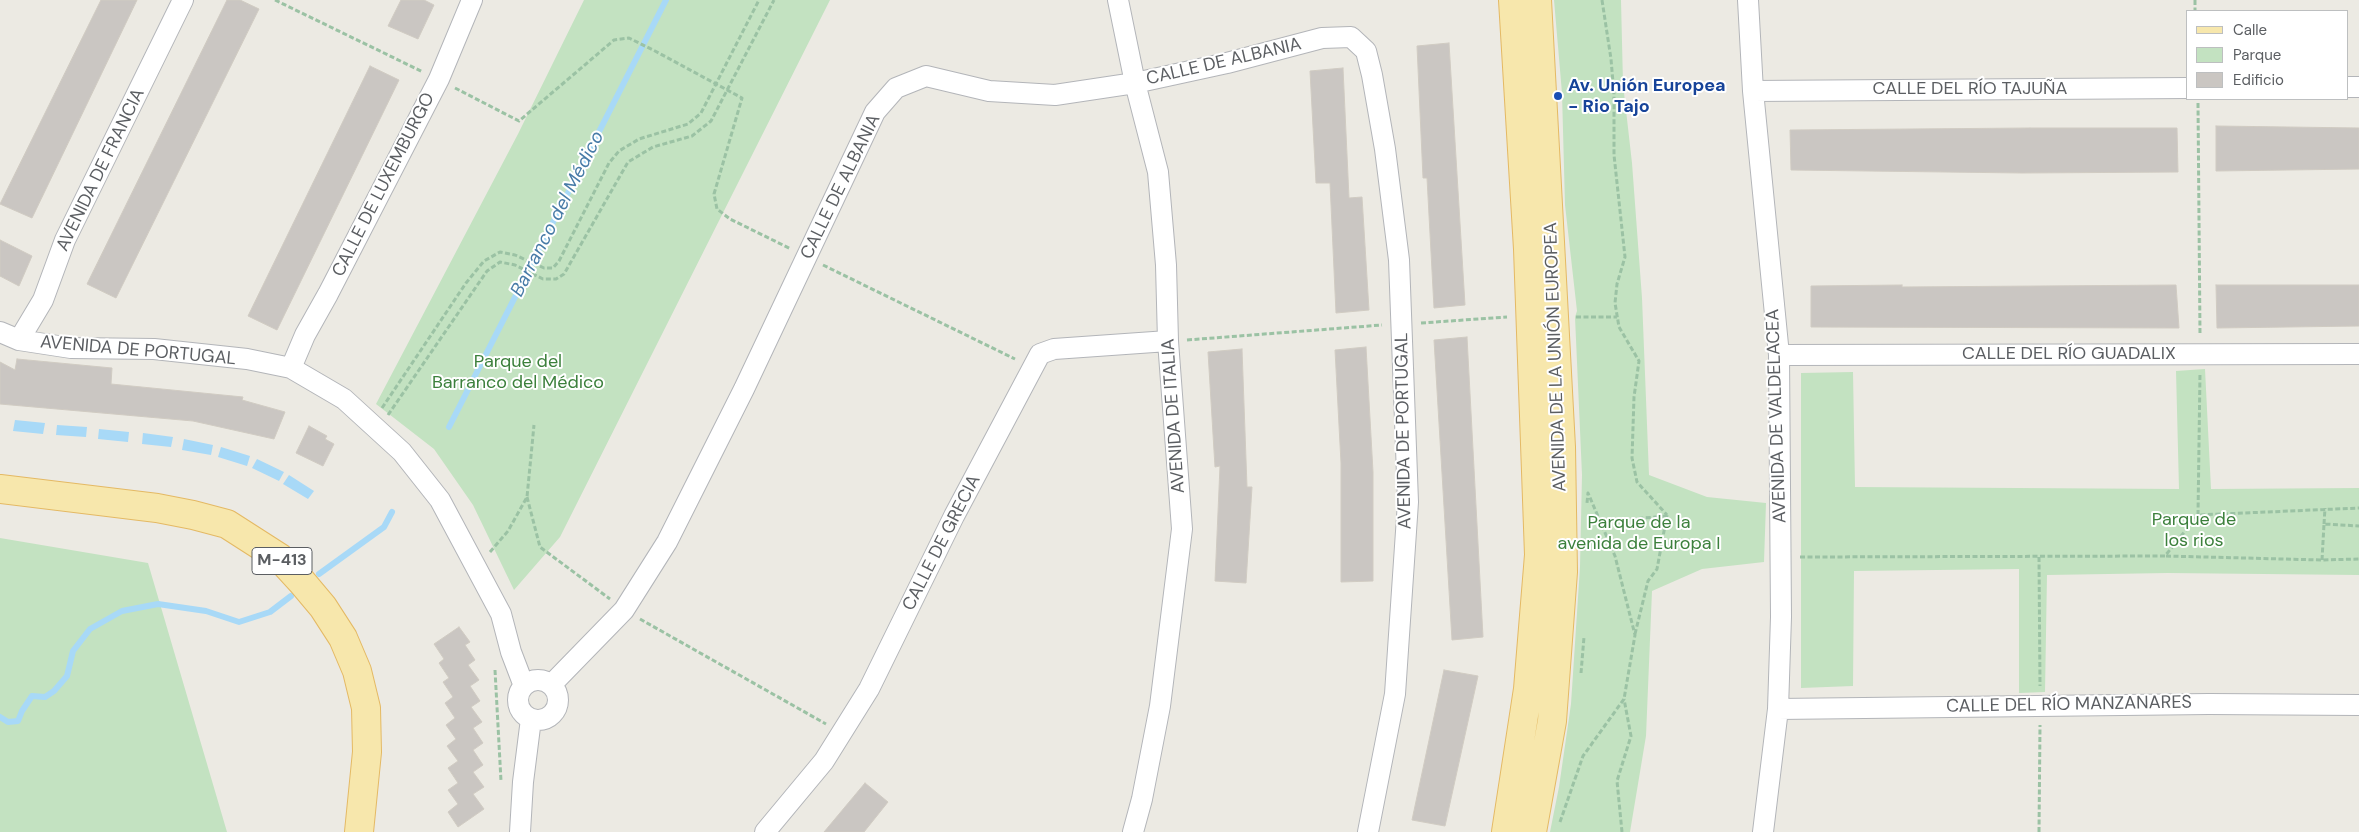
<!DOCTYPE html>
<meta charset="utf-8">
<style>
body{margin:0}
#map{position:relative;width:2359px;height:832px;overflow:hidden;background:#eceae3;font-family:"DM Sans",sans-serif}
canvas{display:block}
.legend{position:absolute;left:2186px;top:10px;width:162px;height:90px;box-sizing:border-box;background:#fff;border:1px solid #bdbfc0;margin:0;padding:6px 9px;list-style:none;font-size:15px;color:#5b5e62}
.legend li{display:flex;align-items:center;gap:10px;height:25px}
.legend b{width:25px;border:1px solid #bdbfc0}
</style>
<div id="map">
<canvas width="2359" height="832"></canvas>
<ul class="legend">
<li><b style="height:6px;background:#f7e7ac"></b>Calle</li>
<li><b style="height:14px;background:#c3e2c1"></b>Parque</li>
<li><b style="height:14px;background:#cac6c2"></b>Edificio</li>
</ul>
</div>
<script>
const ctx = document.querySelector('canvas').getContext('2d');
ctx.lineJoin = 'round';
function paint(path, color) { ctx.fillStyle = color; ctx.fill(path, 'evenodd'); }
const toPath = rows => new Path2D(rows.map(r => 'M' + r).join(''));
function trace(path, color, width, dash) { ctx.strokeStyle = color; ctx.lineWidth = width; ctx.lineCap = dash ? 'butt' : 'round'; ctx.setLineDash(dash || []); ctx.stroke(path); }
function write(font, color, halo, rows, align = 'center') {
  ctx.font = font + ' "DM Sans",sans-serif'; ctx.lineWidth = 4; ctx.setLineDash([]); ctx.textBaseline = 'middle'; ctx.strokeStyle = halo; ctx.fillStyle = color; for (const [text, x, y, turn = 0] of rows) {
    ctx.save(); ctx.translate(x, y); ctx.rotate((+turn || 0) * Math.PI / 180); ctx.textAlign = isNaN(turn) ? turn : align; if (halo) ctx.strokeText(text, 0, 0); ctx.fillText(text, 0, 0); ctx.restore();
  }
}
paint(toPath([
 [584,0,830,0,560,537,514,590,473,505,434,449,376,404,518,134],
 [1554,0,1621,0,1623,84,1632,163,1642,298,1649,475,1707,497,1766,503,1764,562,1702,569,1652,591,1646,736,1630,832,1550,832,1559,787,1571,704,1580,567,1582,475,1575,317,1577,311,1565,205,1562,93],
 [2205,369,2211,489,2359,488,2359,575,2168,573,2047,575,2045,692,2019,693,2019,569,1854,571,1853,686,1801,688,1801,373,1853,372,1855,487,2179,489,2176,371],
 [0,538,148,563,227,832,0,832]
]), '#c3e2c1');
paint(toPath([
 [15,420,45,423,43,434,13,431],
 [57,425,87,427,86,437,56,435],
 [99,429,129,432,128,442,98,439],
 [143,433,173,437,171,447,142,444],
 [184,439,213,445,211,455,182,450],
 [221,447,250,456,247,466,218,457],
 [257,459,284,472,279,481,252,468],
 [289,475,314,491,308,499,283,484]
]), '#a8d9f7');
trace(toPath([
 [449,427,666,0],
 [319,574,384,527,392,512],
 [0,717,8,722,18,721,22,711,32,696,45,697,54,691,67,676,73,651,90,629,122,611,158,604,206,611,239,622,270,612,291,596]
]), '#a8d9f7', 6);
const building = toPath([
 [101,0,137,0,32,218,0,204,101,0],
 [227,0,240,0,259,9,116,298,87,284,227,0],
 [401,0,424,0,434,5,418,39,388,26,401,0],
 [1449,43,1465,305,1434,308,1427,178,1423,178,1417,46,1449,43],
 [370,66,399,80,277,330,248,316,370,66],
 [1343,68,1349,198,1362,197,1369,310,1336,313,1330,183,1316,183,1310,71,1343,68],
 [2216,126,2359,128,2359,169,2216,171,2216,126],
 [2030,128,2177,128,2178,172,2022,173,1791,170,1790,130,2030,128],
 [0,240,32,256,19,286,0,276,0,240],
 [1902,285,1902,287,2176,285,2179,328,1811,327,1811,286,1902,285],
 [2216,285,2359,285,2359,326,2217,328,2216,285],
 [1467,337,1483,637,1452,640,1434,340,1467,337],
 [1366,347,1373,472,1373,581,1341,582,1341,463,1335,350,1366,347],
 [1242,349,1247,487,1252,487,1246,583,1215,581,1220,466,1215,467,1208,352,1242,349],
 [17,359,112,368,111,384,243,397,242,400,285,412,274,439,193,421,0,404,0,362,15,370,17,359],
 [309,426,327,436,325,439,334,444,323,466,296,453,309,426],
 [459,627,470,642,465,645,475,660,468,665,479,680,470,686,480,701,471,707,482,722,473,728,483,743,473,750,483,765,473,772,484,787,473,794,484,809,458,827,448,812,458,804,448,790,458,783,448,768,458,761,447,746,456,739,446,725,455,718,445,703,453,697,443,682,449,678,439,663,444,659,434,644,459,627],
 [1444,670,1478,676,1445,826,1412,820,1444,670],
 [865,783,888,802,864,832,824,832,865,783]
]);
paint(building, '#cac6c2');
trace(building, '#d0cbc2', 1);
const minor = toPath([
 [1118,0,1135,83,1158,172,1166,265,1168,341,1182,529,1160,706,1142,799,1133,832],
 [1748,0,1753,91,1779,355,1781,617,1778,709,1763,832],
 [2348,87,2359,87],
 [1753,91,2188,88],
 [0,332,19,340,71,348,154,349,247,359,291,368,344,399,402,452,440,500,501,614,511,652,524,686],
 [19,340,43,300,65,240,183,0],
 [1779,355,2359,354],
 [291,368,305,335,328,294,439,79,472,0],
 '518 700a20 20 0 1 1 40 0a20 20 0 1 1-40 0Z',
 [551,685,624,610,667,542,744,389,875,112,896,88,926,76,989,91,1055,95,1135,83,1227,63,1322,38,1351,37,1366,51,1372,75,1385,149,1399,260,1408,502,1395,694,1368,832],
 [1778,709,2209,704,2359,705],
 [520,832,523,782,531,719],
 [765,832,824,761,869,689,954,516,1040,354,1054,349,1168,341]
]);
const primary = toPath([
 [0,489,157,508,193,515,227,524,280,558,302,582,323,607,343,638,357,671,366,708,367,752,359,832],
 [1506,832,1528,689,1539,555,1528,249,1513,0],
 [1532,832,1552,721,1563,572,1561,447,1537,0]
]);
trace(minor, '#b3b5b9', 22);
trace(primary, '#e4b964', 30);
trace(toPath([
 [275,0,423,72],
 [1602,0,1611,59,1614,94,1614,155,1625,257,1617,284,1615,303,1619,327,1639,361,1634,397,1632,458,1637,482,1667,515],
 [2195,0,2195,11],
 [455,88,519,121,614,40,629,38,655,51,742,98,714,194,717,209,730,219,791,249],
 [2198,103,2200,334],
 [823,265,1015,359],
 [1576,317,1617,317],
 [1421,323,1507,317],
 [1187,340,1382,325],
 [382,408,466,283,484,261,500,252,515,255,544,268,553,268,559,261,609,163,619,151,639,139,688,124,701,113,759,0],
 [388,415,487,271,500,262,515,265,543,279,556,279,564,274,628,162,653,147,692,136,711,121,774,0],
 [527,497,540,547,610,599],
 [2198,515,2200,373],
 [1601,522,1666,516],
 [2324,524,2325,508],
 [490,552,508,531,527,497,534,425],
 [2166,556,2322,560,2359,559],
 [1800,557,2165,556,2198,515,2359,508],
 [2039,557,2040,686],
 [2322,560,2324,524,2359,526],
 [640,619,826,724],
 [1635,634,1648,581,1657,569,1667,515],
 [495,670,501,781],
 [1581,673,1584,637],
 [1560,822,1583,756,1624,699,1635,635,1615,556,1588,493,1587,503],
 [1622,832,1617,781,1631,736,1624,699],
 [2039,832,2040,725]
]), '#9bc2a4', 3, [5, 2.5]);
trace(minor, '#fff', 20);
trace(primary, '#f7e7ac', 28);
for (const [x, y, r, color] of [
 [1558,96,5,"#1a4fb4"]
]) { const dot = new Path2D(); dot.arc(x, y, r, 0, 2 * Math.PI); ctx.fillStyle = color; ctx.fill(dot); trace(dot, '#fff', 2); }
for (const [x, y, w] of [
 [282,561,60]
]) { const box = new Path2D(); box.roundRect(x - w / 2, y - 13.5, w, 27, 4); ctx.fillStyle = '#fff'; ctx.fill(box); trace(box, '#5b5e62', 1); }
write('bold 16px', '#5b5e62', null, [
 ["M-413",282,561]
]);
write('18px', '#5b5e62', '#fff', [
 ["CALLE DE ALBANIA",1224,62,-13],
 ["CALLE DEL RÍO TAJUÑA",1970,89],
 ["AVENIDA DE FRANCIA",101,170,-64],
 ["CALLE DE LUXEMBURGO",384,185,-63],
 ["CALLE DE ALBANIA",841,187,-64],
 ["AVENIDA DE PORTUGAL",138,351,5],
 ["CALLE DEL RÍO GUADALIX",2069,354],
 ["AVENIDA DE LA UNIÓN EUROPEA",1556,357,-92],
 ["AVENIDA DE ITALIA",1174,416,-94],
 ["AVENIDA DE VALDELACEA",1777,416,-92],
 ["AVENIDA DE PORTUGAL",1404,431,-91],
 ["CALLE DE GRECIA",942,543,-63],
 ["CALLE DEL RÍO MANZANARES",2069,705,-1]
]);
write('bold 18px', '#164399', '#fff', [
 ["Av. Unión Europea",1568,86],
 ["- Rio Tajo",1568,107]
], 'left');
write('18px', '#3c803c', '#fff', [
 ["Parque del",518,362],
 ["Barranco del Médico",518,383],
 ["Parque de",2194,520],
 ["los rios",2194,541],
 ["Parque de la",1639,523],
 ["avenida de Europa I",1639,544]
]);
write('italic 19px', '#477ba7', '#fff', [
 ["Barranco del Médico",558,214,-63]
]);
</script>
